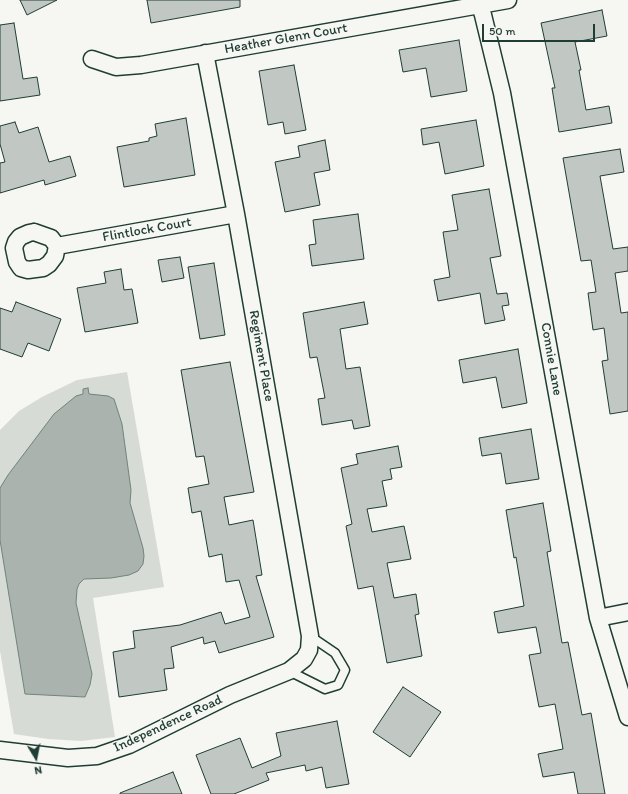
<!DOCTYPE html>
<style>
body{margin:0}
#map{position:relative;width:628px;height:794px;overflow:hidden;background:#f6f6f2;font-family:Itim,sans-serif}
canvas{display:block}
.north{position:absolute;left:16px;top:738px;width:40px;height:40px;-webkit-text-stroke:3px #f6f6f2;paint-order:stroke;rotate:170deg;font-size:11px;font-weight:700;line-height:16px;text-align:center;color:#1f3d34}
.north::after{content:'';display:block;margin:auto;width:14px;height:18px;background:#1f3d34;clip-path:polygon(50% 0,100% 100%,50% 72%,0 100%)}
.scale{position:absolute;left:482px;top:24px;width:113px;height:18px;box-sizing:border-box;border:2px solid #1f3d34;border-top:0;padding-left:5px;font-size:12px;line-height:14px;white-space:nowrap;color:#1f3d34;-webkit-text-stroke:3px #f6f6f2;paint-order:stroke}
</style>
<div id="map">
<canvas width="628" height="794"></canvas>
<div class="north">N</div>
<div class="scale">50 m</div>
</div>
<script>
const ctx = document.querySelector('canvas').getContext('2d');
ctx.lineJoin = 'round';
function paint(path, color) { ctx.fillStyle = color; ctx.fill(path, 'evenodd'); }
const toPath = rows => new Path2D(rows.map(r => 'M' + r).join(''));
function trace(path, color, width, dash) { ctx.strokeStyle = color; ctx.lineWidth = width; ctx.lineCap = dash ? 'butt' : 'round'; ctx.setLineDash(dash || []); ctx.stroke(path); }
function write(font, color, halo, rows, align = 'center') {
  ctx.font = font + ' Itim,sans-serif'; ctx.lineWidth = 3; ctx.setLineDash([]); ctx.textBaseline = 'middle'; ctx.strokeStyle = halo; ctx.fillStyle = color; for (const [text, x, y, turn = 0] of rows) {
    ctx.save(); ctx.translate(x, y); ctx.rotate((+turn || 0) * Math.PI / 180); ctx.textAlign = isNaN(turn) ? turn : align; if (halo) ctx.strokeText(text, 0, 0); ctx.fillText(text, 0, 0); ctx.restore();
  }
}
paint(toPath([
 [127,372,164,587,93,598,115,737,81,741,48,739,14,734,0,651,0,430,19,411,42,397,77,380]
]), '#d6dbd6');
const water = toPath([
 [88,388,89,394,108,396,114,399,122,424,131,490,130,503,143,548,144,556,143,564,138,571,129,575,111,578,84,579,79,584,77,589,76,603,92,674,90,685,85,697,25,694,0,540,0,488,8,475,54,414,76,396,83,394,83,389,88,388]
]);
paint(water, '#aab3ae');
trace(water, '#72847d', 1);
const building = toPath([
 [20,0,57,0,27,15,20,0],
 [147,0,240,0,240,7,151,23,147,0],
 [602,10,607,36,575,42,581,70,579,70,586,110,609,106,612,123,559,132,552,88,555,88,541,23,602,10],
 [14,23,23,79,37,77,40,95,0,101,0,25,14,23],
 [459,40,467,91,431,97,426,68,403,72,399,50,459,40],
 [294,65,306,130,285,134,283,122,268,125,259,71,294,65],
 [186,118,195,175,124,187,117,147,149,141,149,138,157,136,155,124,186,118],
 [476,120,484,166,445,174,439,142,423,145,421,129,476,120],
 [15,122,19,133,38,127,49,162,70,156,76,176,45,185,44,180,0,193,0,163,5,162,0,144,0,126,15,122],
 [325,140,330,170,314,173,320,205,285,212,275,162,300,157,298,146,325,140],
 [620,149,624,172,600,176,613,249,628,247,628,271,615,273,621,313,628,312,628,411,610,414,602,361,608,360,604,328,593,330,588,293,596,292,591,260,581,261,563,158,620,149],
 [489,189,501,256,490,258,497,294,507,293,509,305,502,306,505,320,485,324,480,293,438,301,434,280,450,277,443,232,458,230,452,195,489,189],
 [358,214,364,259,312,266,309,245,316,244,313,220,358,214],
 [180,257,184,278,162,282,158,260,180,257],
 [214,263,225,335,200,339,188,267,214,263],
 [121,269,124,290,132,289,138,323,85,332,77,288,106,283,104,272,121,269],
 [16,302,61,319,49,351,28,343,22,357,0,349,0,308,12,312,16,302],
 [364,302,368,324,340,329,346,369,360,367,370,426,354,429,352,420,322,425,318,399,325,398,317,357,310,358,303,313,364,302],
 [518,349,527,403,502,408,496,377,463,383,459,360,518,349],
 [230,362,254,492,224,497,229,525,253,520,262,575,256,576,274,637,219,653,215,641,204,644,203,637,171,647,174,668,164,669,167,690,119,697,113,652,135,648,133,631,180,625,221,612,225,624,250,617,239,580,226,582,222,554,209,557,201,511,192,513,188,488,209,484,204,456,196,457,181,370,230,362],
 [531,429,539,479,506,484,501,453,482,456,479,438,531,429],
 [398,446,402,467,390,469,392,479,382,481,387,506,367,509,372,532,404,526,411,559,387,563,394,598,416,594,419,614,415,615,422,656,387,663,373,586,358,589,346,526,352,524,341,468,358,464,356,454,398,446],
 [543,503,551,551,547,552,562,643,568,642,582,715,591,713,605,794,578,794,574,772,543,777,538,754,563,749,555,704,539,707,529,655,541,653,536,627,498,633,494,612,524,606,516,557,514,558,506,510,543,503],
 [403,687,441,712,410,757,373,732,403,687],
 [337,721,349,784,326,788,322,767,306,771,305,765,266,773,269,780,234,794,211,794,196,755,240,738,252,768,281,756,276,733,337,721],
 [173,772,182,794,120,794,120,793,173,772]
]);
paint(building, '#c1c8c3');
trace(building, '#1f3d34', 1);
const lane = toPath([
 [289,671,325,689,338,685,345,670,335,653,310,636]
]);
const street = toPath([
 [478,0,483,15,502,93,598,618,628,717],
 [92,59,116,67,141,65,508,0],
 [34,232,51,238,57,246,55,256,49,264,43,268,28,270,21,268,17,262,14,248,16,242,20,237,29,233,34,232],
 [57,246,236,214],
 [598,618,628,612],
 [0,750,68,758,97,756,129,745,230,695,289,671,304,659,309,650,310,636,288,511,236,214,205,53]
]);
trace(lane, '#1f3d34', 11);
trace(street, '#1f3d34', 19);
trace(lane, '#f6f6f2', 8);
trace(street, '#f6f6f2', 16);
write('14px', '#1f3d34', '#f6f6f2', [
 ["Heather Glenn Court",286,39,-10],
 ["Flintlock Court",147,230,-10],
 ["Regiment Place",261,356,80],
 ["Connie Lane",551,359,80],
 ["Independence Road",168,724,-25]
]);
</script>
